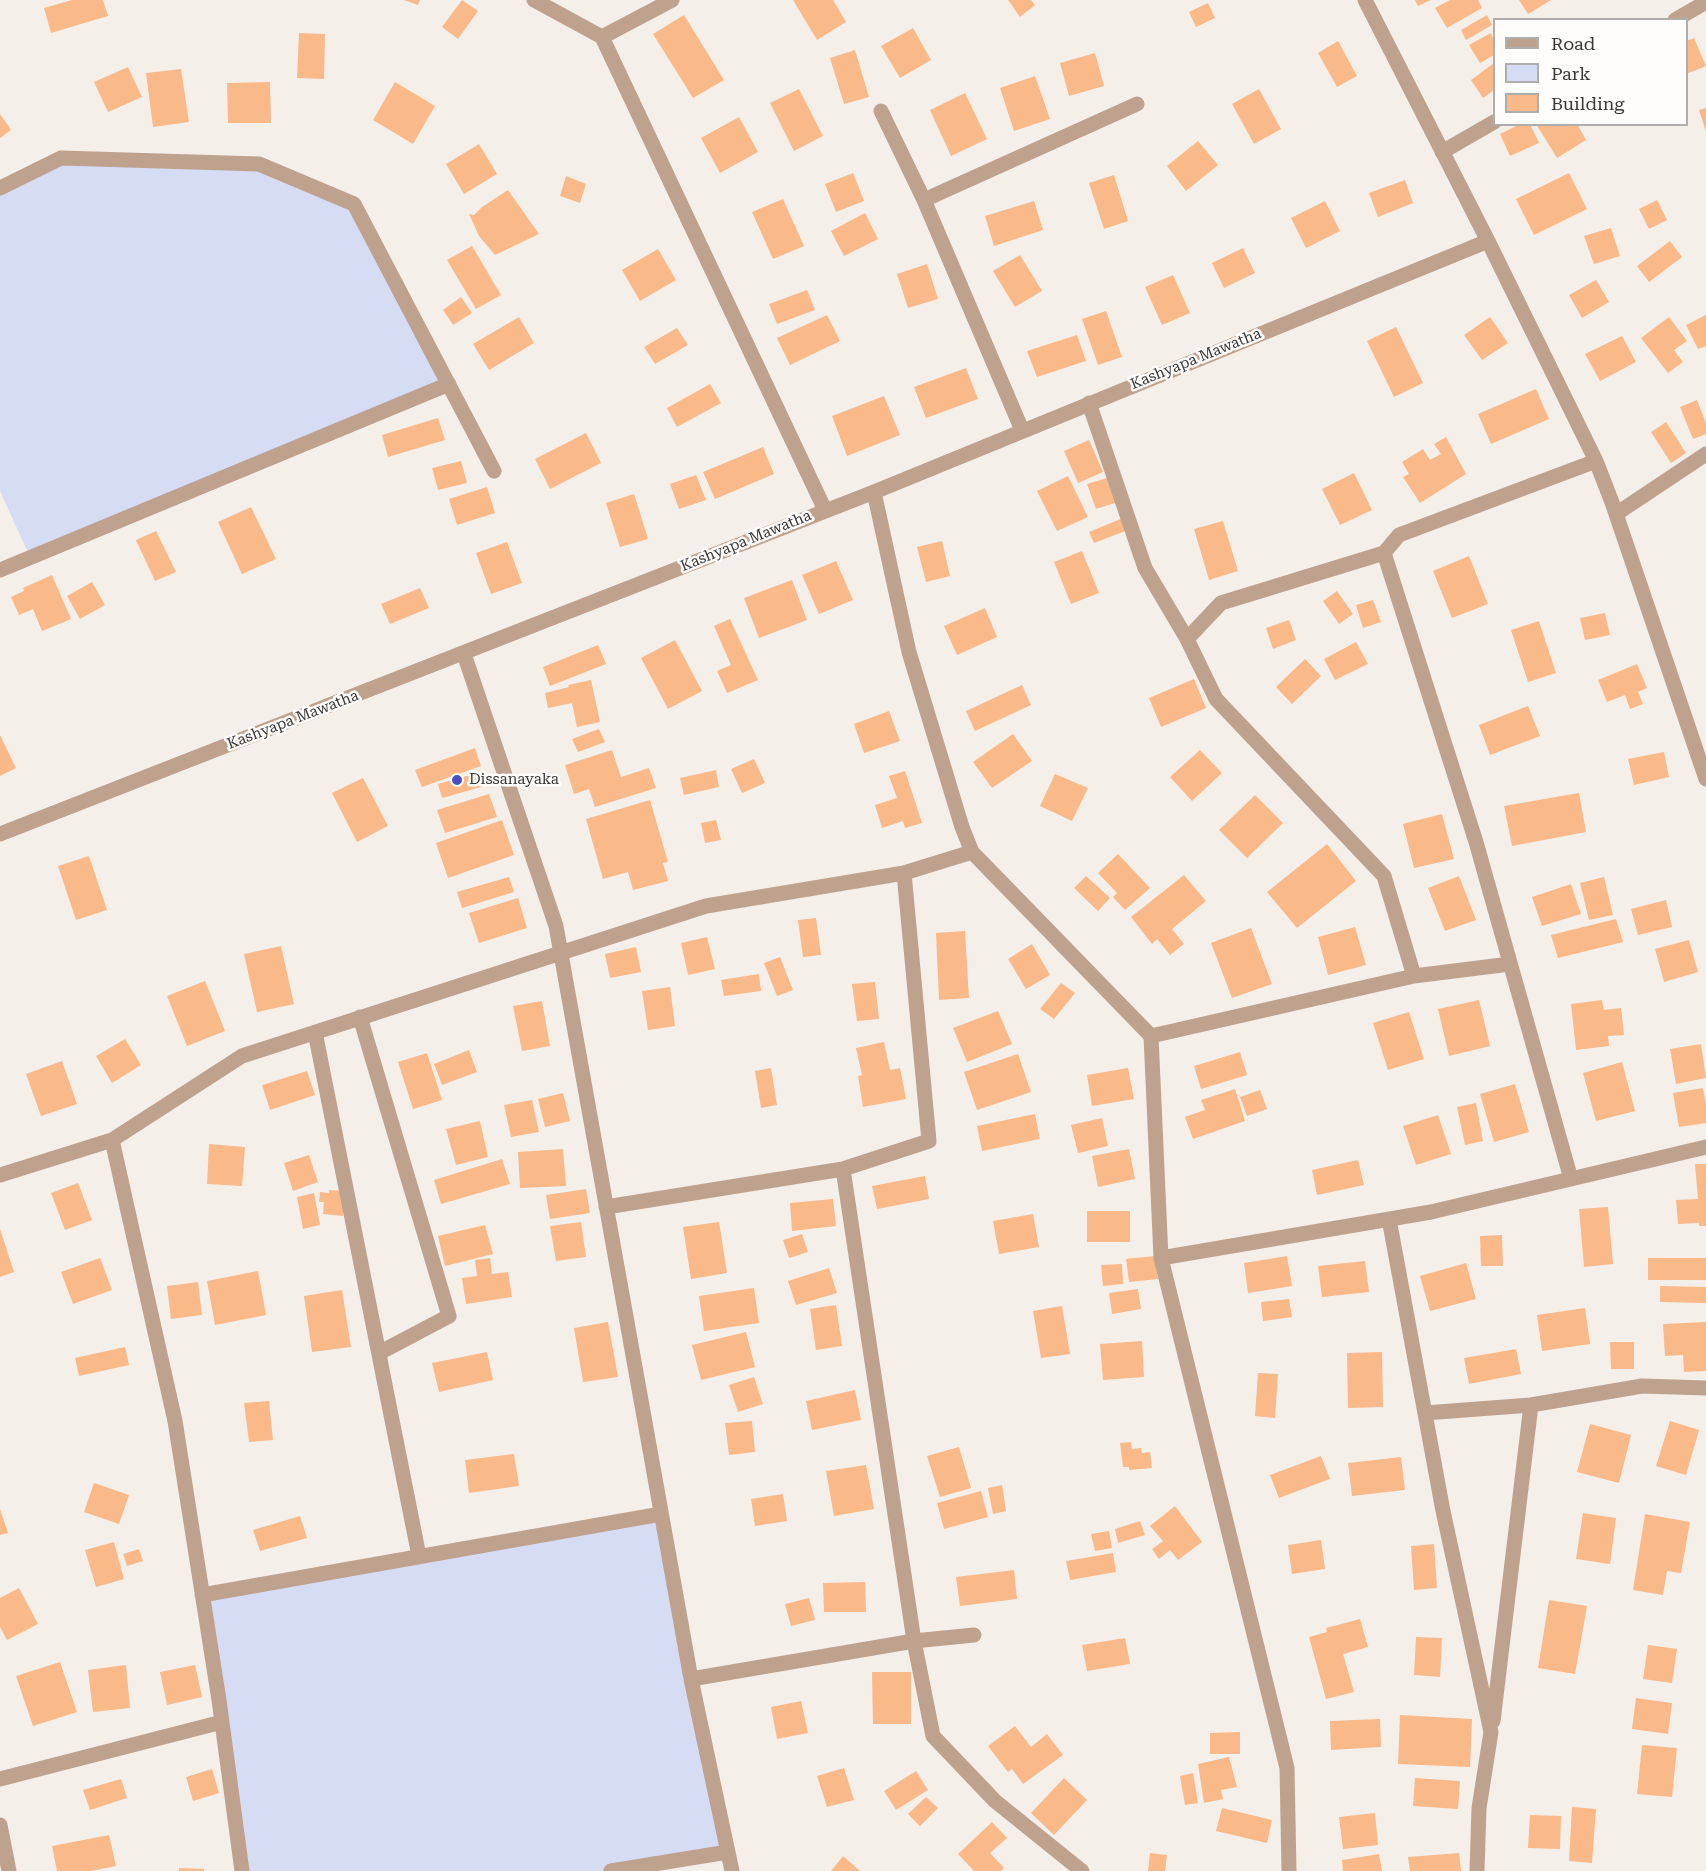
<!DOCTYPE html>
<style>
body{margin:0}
#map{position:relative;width:1706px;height:1871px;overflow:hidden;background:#f5efea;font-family:"Roboto Serif",serif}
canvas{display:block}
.legend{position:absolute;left:1493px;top:18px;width:195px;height:108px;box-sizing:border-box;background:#fffdfc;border:2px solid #b0aead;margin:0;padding:8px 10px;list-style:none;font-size:18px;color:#3a3836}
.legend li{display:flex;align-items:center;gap:12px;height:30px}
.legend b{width:30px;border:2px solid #b0aead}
</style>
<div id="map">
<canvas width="1706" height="1871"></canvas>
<ul class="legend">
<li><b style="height:8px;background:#bfa28e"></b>Road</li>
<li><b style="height:16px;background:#d7dcf5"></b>Park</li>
<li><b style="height:16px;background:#fab989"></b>Building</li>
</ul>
</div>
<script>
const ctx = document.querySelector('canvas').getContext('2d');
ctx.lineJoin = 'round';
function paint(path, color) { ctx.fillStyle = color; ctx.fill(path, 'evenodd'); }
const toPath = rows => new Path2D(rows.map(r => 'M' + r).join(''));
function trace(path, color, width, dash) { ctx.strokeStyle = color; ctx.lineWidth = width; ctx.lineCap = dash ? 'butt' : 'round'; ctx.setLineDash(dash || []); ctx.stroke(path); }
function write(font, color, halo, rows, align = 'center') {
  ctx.font = font + ' "Roboto Serif",serif'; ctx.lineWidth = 5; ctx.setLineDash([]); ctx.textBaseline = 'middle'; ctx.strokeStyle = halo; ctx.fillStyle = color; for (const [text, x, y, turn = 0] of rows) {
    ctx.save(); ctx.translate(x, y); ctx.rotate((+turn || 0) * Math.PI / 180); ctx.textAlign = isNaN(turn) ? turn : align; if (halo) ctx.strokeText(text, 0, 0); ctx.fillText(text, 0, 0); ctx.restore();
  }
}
paint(toPath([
 [61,158,259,164,354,204,449,384,30,557,0,491,0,188],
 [661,1514,728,1852,618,1871,242,1871,202,1595]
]), '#d7dcf5');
paint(toPath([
 [72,0,103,0,108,16,51,33,44,8],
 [404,0,420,0,418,5],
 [462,0,478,11,458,39,442,27],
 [793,0,833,0,846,22,817,40],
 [1008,0,1031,0,1035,5,1020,17],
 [1415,0,1431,0,1418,6],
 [1450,0,1478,0,1482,8,1447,28,1435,8],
 [1519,0,1551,0,1528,14],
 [1208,3,1215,18,1196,27,1189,12],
 [684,15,724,80,693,98,653,34],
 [1487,15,1492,25,1466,40,1461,30],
 [913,28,931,60,900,78,881,46],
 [299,33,325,34,324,79,297,78],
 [1491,33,1494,40,1494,55,1480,63,1469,45],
 [1694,38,1706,66,1686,74,1686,41],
 [1338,41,1357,76,1337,87,1318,53],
 [855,50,869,97,844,104,830,58],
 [1095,53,1104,86,1069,96,1060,63],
 [1494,63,1494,90,1483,98,1471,80],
 [128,67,142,97,108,112,94,82],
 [181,69,189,122,153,127,146,73],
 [1035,76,1050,119,1014,131,1000,88],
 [270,82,271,123,228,123,227,83],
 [395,82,435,106,413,144,373,120],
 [799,89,823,136,794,151,770,103],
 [1259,89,1281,129,1254,144,1232,104],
 [965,93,987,139,951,156,930,110],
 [1706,108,1706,132,1699,110],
 [0,114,11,130,0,138],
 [739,117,758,152,720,173,701,138],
 [1520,124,1530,124,1539,143,1510,156,1500,134],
 [1536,124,1577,124,1586,140,1557,158],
 [1198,141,1218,165,1186,191,1167,166],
 [479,144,497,174,464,194,446,164],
 [853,173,864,201,836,212,825,184],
 [1569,173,1587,209,1534,235,1516,199],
 [1114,175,1128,221,1104,229,1089,183],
 [566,176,586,184,580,203,560,196],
 [1405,180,1413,203,1378,217,1369,193],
 [508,190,539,234,495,255,479,236,469,214,474,215,482,207],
 [783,199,804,246,773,259,752,212],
 [1657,200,1667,220,1649,229,1639,209],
 [1034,201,1043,230,994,246,985,216],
 [1325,201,1340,231,1306,248,1291,218],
 [865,213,878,239,844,256,831,231],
 [1611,228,1620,256,1594,264,1584,236],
 [1670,241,1682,257,1649,282,1637,266],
 [472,246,501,295,476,309,447,260],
 [1243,248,1255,273,1224,288,1212,263],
 [658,249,676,280,640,301,622,270],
 [1020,255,1042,291,1015,307,993,271],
 [927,264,938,299,908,308,897,274],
 [1173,275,1190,313,1162,325,1145,287],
 [1596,280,1609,302,1582,318,1569,295],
 [807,290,815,310,777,324,769,304],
 [461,297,472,313,453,325,443,310],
 [1106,311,1122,357,1098,365,1082,319],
 [827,315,840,341,790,365,777,338],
 [1706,315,1706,346,1698,349,1686,325],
 [519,317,534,343,489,370,473,344],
 [1490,317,1508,343,1482,360,1464,335],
 [1669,317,1687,341,1674,350,1683,362,1668,373,1641,338],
 [1396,327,1423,383,1394,397,1367,341],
 [677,328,688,345,655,364,644,347],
 [1077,335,1086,361,1037,377,1027,351],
 [1622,336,1636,362,1600,381,1585,354],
 [966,368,978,399,926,418,914,387],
 [710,384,721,403,677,427,667,408],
 [1536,389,1549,419,1491,444,1478,414],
 [884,396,900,435,847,456,832,416],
 [1697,400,1706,423,1706,434,1693,439,1680,407],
 [438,418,445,440,388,457,382,435],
 [1666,422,1686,453,1671,463,1651,432],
 [586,433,601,463,550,489,535,459],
 [1446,437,1466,474,1420,503,1403,477,1409,474,1402,462,1423,449,1430,460,1441,454,1434,444],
 [1089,440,1103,472,1078,483,1064,451],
 [763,447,774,474,715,499,703,472],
 [461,461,467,483,438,490,432,468],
 [1354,473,1372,510,1340,525,1322,489],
 [696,475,706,500,679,509,670,484],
 [1068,476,1088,517,1057,531,1037,491],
 [1110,477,1118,502,1096,509,1087,484],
 [487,487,495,513,457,525,449,499],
 [634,494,648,539,620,547,606,503],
 [251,507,276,559,242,574,218,522],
 [1123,518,1128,530,1094,543,1089,532],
 [1223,521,1238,571,1209,580,1194,529],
 [156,531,176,572,155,581,136,540],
 [942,541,950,576,926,582,917,547],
 [507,542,522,583,491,594,476,553],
 [1082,551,1099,593,1071,604,1054,562],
 [1469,556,1488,604,1452,618,1433,571],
 [836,561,853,600,819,614,802,575],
 [52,575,71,619,42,631,33,609,19,615,11,597,24,591,23,588],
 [792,580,807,620,759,638,744,598],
 [92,582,105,605,80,619,67,596],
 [420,588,429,608,390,624,381,604],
 [1337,591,1353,614,1339,624,1323,601],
 [1373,600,1381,622,1363,628,1356,605],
 [985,608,997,637,957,655,944,626],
 [1605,613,1610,635,1585,640,1580,618],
 [730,619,758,680,727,693,717,671,731,665,714,626],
 [1289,620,1296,640,1273,649,1266,628],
 [1539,621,1556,673,1528,682,1511,630],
 [675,640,702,691,668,709,641,658],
 [1356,642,1368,664,1335,680,1324,659],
 [598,645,606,664,550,686,543,667],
 [1305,659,1321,676,1292,704,1276,687],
 [1637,664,1647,688,1638,692,1643,704,1630,709,1625,695,1607,702,1598,680],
 [1194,679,1206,708,1161,727,1149,698],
 [591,680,600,722,577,727,572,703,548,708,545,693,569,687,568,685],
 [1022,685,1031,705,975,731,966,711],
 [1528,706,1540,736,1490,755,1479,725],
 [889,711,900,741,864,753,854,724],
 [599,729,605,742,578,752,572,739],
 [1013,734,1032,761,992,788,973,762],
 [0,735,16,768,0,776],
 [475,748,481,766,422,787,415,770],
 [612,750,621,777,649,768,656,788,595,807,589,789,574,794,565,765],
 [1200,750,1222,773,1192,801,1170,777],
 [1664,752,1669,777,1634,785,1628,759],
 [754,759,765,783,742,793,731,769],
 [716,770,719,787,684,795,680,778],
 [484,771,488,785,442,798,438,784],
 [905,771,922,823,905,828,903,821,882,828,875,805,897,798,889,776],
 [1055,774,1088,788,1072,821,1040,806],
 [363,778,388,826,357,842,332,793],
 [1579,793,1586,832,1512,846,1504,806],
 [489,794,497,817,445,833,437,810],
 [1255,795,1283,823,1247,858,1219,830],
 [650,800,668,862,663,863,668,881,633,890,628,872,603,879,586,819],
 [1442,814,1454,859,1414,868,1403,824],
 [502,820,514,855,448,878,436,843],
 [716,820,721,840,705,843,701,823],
 [1327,844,1356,881,1297,928,1267,892],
 [1118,854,1150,888,1125,910,1113,897,1117,893,1098,873],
 [89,856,107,910,76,920,58,866],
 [1184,875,1206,901,1172,929,1184,944,1170,955,1157,939,1152,944,1131,917],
 [1086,876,1110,898,1098,911,1074,888],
 [1459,876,1476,920,1445,931,1428,888],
 [509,877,514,892,462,908,457,892],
 [1604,877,1613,915,1589,920,1580,883],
 [1571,884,1581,914,1542,926,1532,897],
 [518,898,527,928,479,943,469,913],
 [1666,900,1672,927,1638,935,1631,909],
 [816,918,821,955,803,957,798,920],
 [1616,919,1623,942,1558,958,1551,935],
 [1355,927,1366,965,1328,975,1318,937],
 [1251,928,1272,984,1232,998,1211,943],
 [965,931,969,998,939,1000,936,933],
 [707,937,715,969,688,975,681,943],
 [1689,940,1698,972,1664,982,1655,949],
 [1032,944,1050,975,1026,989,1008,959],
 [281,946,294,1004,257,1012,244,954],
 [636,947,641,972,610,978,605,954],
 [780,957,793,990,777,996,764,963],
 [759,974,761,991,724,996,721,980],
 [205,981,225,1031,187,1046,167,996],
 [875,982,879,1019,857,1021,852,984],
 [1061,983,1075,993,1054,1019,1040,1009],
 [670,987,675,1026,648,1030,642,991],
 [1479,1000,1490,1046,1449,1056,1438,1009],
 [1602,1000,1604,1010,1621,1008,1624,1035,1608,1036,1609,1046,1576,1050,1571,1004],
 [542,1001,550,1046,522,1051,513,1006],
 [998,1011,1012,1044,967,1062,953,1028],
 [1409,1012,1424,1059,1388,1070,1373,1023],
 [125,1039,141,1065,112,1083,96,1056],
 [884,1042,890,1070,900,1068,906,1099,863,1107,858,1076,862,1075,856,1048],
 [1701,1044,1706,1078,1676,1084,1670,1049],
 [469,1050,477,1072,442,1085,434,1064],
 [1240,1052,1247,1075,1201,1089,1194,1066],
 [427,1053,442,1100,413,1109,398,1062],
 [1018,1054,1031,1092,977,1110,964,1072],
 [62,1061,77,1104,41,1116,26,1074],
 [1622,1062,1635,1111,1596,1121,1583,1073],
 [771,1068,777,1105,761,1108,755,1071],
 [1128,1068,1134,1099,1092,1106,1087,1075],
 [307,1071,315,1095,270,1110,262,1085],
 [1515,1084,1529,1132,1494,1142,1480,1094],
 [1703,1088,1706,1104,1706,1123,1679,1127,1673,1093],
 [1235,1089,1245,1121,1193,1139,1185,1117,1205,1110,1201,1100],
 [1260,1090,1267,1109,1247,1116,1240,1097],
 [563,1093,570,1121,545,1127,538,1099],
 [532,1100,539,1132,511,1137,504,1105],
 [1476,1103,1483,1141,1465,1145,1457,1107],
 [1035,1114,1040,1139,982,1151,977,1126],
 [1438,1115,1451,1154,1416,1165,1403,1126],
 [1102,1118,1108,1146,1078,1153,1071,1125],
 [480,1121,488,1157,456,1165,446,1129],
 [209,1144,245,1147,242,1186,207,1184],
 [563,1149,566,1186,520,1188,518,1152],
 [1129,1149,1135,1179,1098,1187,1092,1156],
 [309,1155,318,1182,293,1191,284,1163],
 [502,1159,510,1184,441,1204,434,1180],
 [1358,1160,1364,1185,1317,1195,1312,1170],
 [1695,1164,1706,1164,1706,1226,1699,1226,1699,1223,1678,1224,1676,1200,1698,1199],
 [925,1176,929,1199,877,1209,872,1186],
 [78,1183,92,1220,65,1230,51,1193],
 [586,1189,590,1213,550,1219,546,1195],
 [329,1190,343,1191,345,1197,343,1216,323,1214,324,1202,319,1202,320,1192,329,1193],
 [314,1193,320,1225,303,1229,297,1197],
 [833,1199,836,1226,792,1231,790,1203],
 [1608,1207,1613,1264,1584,1267,1579,1209],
 [1087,1211,1130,1211,1130,1242,1087,1242],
 [1033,1214,1039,1247,999,1254,993,1221],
 [581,1222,586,1257,556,1261,550,1226],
 [719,1222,727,1273,691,1279,683,1227],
 [485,1225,493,1254,445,1266,438,1236],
 [0,1229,14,1272,0,1277],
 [802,1234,808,1252,789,1258,783,1240],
 [1502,1235,1503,1266,1481,1266,1480,1236],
 [1155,1256,1158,1279,1129,1282,1126,1259],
 [1287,1256,1292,1286,1248,1293,1244,1263],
 [100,1258,112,1290,73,1304,61,1272],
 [490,1258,492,1274,508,1272,512,1297,466,1304,462,1278,477,1276,475,1260],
 [1648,1258,1706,1258,1706,1280,1648,1280],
 [1365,1261,1369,1292,1322,1297,1318,1266],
 [1466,1263,1476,1299,1430,1311,1420,1276],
 [1122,1264,1123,1284,1103,1286,1101,1265],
 [829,1268,837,1293,796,1305,788,1281],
 [258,1271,266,1315,215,1325,207,1281],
 [198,1282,202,1315,171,1319,167,1286],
 [1660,1286,1706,1287,1706,1303,1660,1302],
 [754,1288,759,1323,704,1331,699,1296],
 [1138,1289,1141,1309,1112,1314,1109,1293],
 [342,1290,351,1347,312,1352,304,1296],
 [1289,1299,1292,1317,1263,1321,1261,1302],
 [836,1305,842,1346,816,1350,810,1309],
 [1062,1306,1070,1354,1041,1358,1033,1311],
 [1585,1308,1590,1344,1542,1351,1537,1315],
 [608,1322,618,1377,583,1382,574,1328],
 [1706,1322,1706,1371,1684,1372,1683,1355,1665,1356,1663,1324],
 [746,1332,755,1367,701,1380,692,1345],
 [1142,1341,1144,1377,1103,1380,1100,1344],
 [1610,1342,1634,1342,1634,1369,1611,1369],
 [125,1347,129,1365,79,1376,75,1358],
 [1516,1349,1521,1374,1469,1384,1464,1358],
 [487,1352,493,1380,439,1392,432,1363],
 [1382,1352,1383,1407,1348,1408,1347,1353],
 [1258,1373,1278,1374,1275,1418,1255,1416],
 [754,1377,763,1404,738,1412,729,1385],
 [855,1390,861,1420,812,1430,806,1401],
 [269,1401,273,1440,249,1442,244,1403],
 [752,1421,755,1452,729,1455,725,1423],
 [1670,1421,1699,1430,1686,1475,1656,1466],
 [1590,1424,1631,1435,1619,1483,1577,1472],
 [1131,1442,1132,1449,1141,1448,1142,1453,1150,1452,1152,1468,1129,1470,1129,1467,1123,1467,1120,1443],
 [959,1447,971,1488,940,1497,927,1456],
 [514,1454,519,1486,469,1493,465,1460],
 [1321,1456,1330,1479,1279,1498,1270,1475],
 [1401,1457,1405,1490,1352,1496,1348,1463],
 [866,1465,874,1509,834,1516,826,1471],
 [94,1483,129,1495,119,1524,84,1512],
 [1002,1485,1006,1511,993,1514,988,1488],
 [981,1491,988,1517,944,1529,937,1503],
 [783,1494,787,1521,755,1526,751,1499],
 [1175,1506,1202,1542,1178,1560,1170,1550,1159,1559,1152,1549,1163,1541,1150,1526],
 [0,1509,8,1533,0,1535],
 [1583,1513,1616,1518,1610,1564,1576,1559],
 [1645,1514,1690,1522,1681,1573,1667,1571,1663,1595,1633,1590],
 [300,1516,307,1538,260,1551,253,1530],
 [1140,1521,1145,1535,1118,1543,1115,1529],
 [1109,1531,1112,1548,1095,1551,1091,1534],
 [1321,1540,1325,1569,1292,1574,1288,1545],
 [114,1542,124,1579,96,1587,85,1550],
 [1434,1544,1437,1588,1414,1590,1411,1546],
 [139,1549,143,1561,127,1566,123,1554],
 [1113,1553,1116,1572,1070,1580,1066,1561],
 [1014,1570,1017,1599,960,1606,956,1577],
 [865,1582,866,1612,824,1612,823,1583],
 [19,1588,38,1624,7,1640,0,1627,0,1598],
 [809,1598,815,1620,791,1626,785,1604],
 [1549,1600,1587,1606,1575,1674,1538,1668],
 [1360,1619,1368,1647,1343,1654,1354,1692,1326,1699,1309,1637,1327,1632,1326,1628],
 [1416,1637,1442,1638,1440,1677,1414,1675],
 [1125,1638,1130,1664,1087,1671,1082,1645],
 [1648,1645,1677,1649,1672,1683,1643,1679],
 [60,1662,77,1712,33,1726,16,1676],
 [126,1665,130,1708,93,1712,88,1670],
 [195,1665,202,1697,167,1705,160,1672],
 [872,1672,911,1672,911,1724,873,1724],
 [1636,1698,1672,1703,1668,1734,1632,1729],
 [801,1701,808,1733,777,1739,771,1707],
 [1400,1715,1472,1719,1470,1767,1398,1764],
 [1380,1719,1381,1747,1331,1750,1330,1721],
 [1015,1726,1031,1747,1047,1734,1063,1755,1023,1784,1012,1769,1008,1772,988,1746],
 [1240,1732,1240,1754,1210,1754,1210,1733],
 [1642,1745,1677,1748,1672,1797,1637,1794],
 [1229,1757,1237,1787,1221,1790,1223,1799,1204,1803,1198,1764],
 [844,1768,854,1800,827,1807,817,1776],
 [212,1769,219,1793,193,1801,186,1777],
 [916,1771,928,1790,896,1810,884,1791],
 [1193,1773,1198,1803,1185,1805,1180,1776],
 [1064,1778,1087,1800,1054,1835,1031,1813],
 [1415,1778,1460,1781,1458,1809,1413,1806],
 [121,1779,127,1798,90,1810,83,1790],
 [926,1797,938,1808,920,1826,908,1814],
 [1572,1807,1596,1809,1592,1863,1569,1861],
 [1222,1808,1272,1820,1267,1843,1216,1831],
 [1375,1813,1378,1845,1343,1849,1339,1817],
 [1530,1815,1561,1816,1560,1849,1528,1848],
 [992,1822,1007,1838,990,1853,1004,1868,1001,1871,974,1871,958,1854],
 [109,1835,116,1866,91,1871,57,1871,52,1846],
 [1150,1853,1167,1855,1165,1871,1148,1871],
 [1459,1853,1461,1871,1410,1871,1408,1857],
 [1379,1854,1382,1871,1343,1871,1342,1860],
 [843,1856,860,1871,831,1871],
 [179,1868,204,1869,204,1871,179,1871]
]), '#fab989');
trace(toPath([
 [534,0,602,37,825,510],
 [1365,0,1488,241,1596,461,1613,505,1706,779],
 [1675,20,1706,2],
 [602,37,672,0],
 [881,111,924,200],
 [1442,152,1494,122],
 [0,188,61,158,259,164,354,204,494,471],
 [1089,403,1145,568,1187,639],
 [1022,430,924,200,1137,104],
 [874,492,909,652,962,827,972,852],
 [1616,514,1706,454],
 [1384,553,1221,603,1187,639,1216,699,1384,876,1414,976],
 [0,570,449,384],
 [464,654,556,926,691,1679,732,1871],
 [0,834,874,492,1488,241],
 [360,1017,449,1316,379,1353],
 [315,1032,419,1556],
 [1151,1036,1414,976,1510,964],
 [112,1140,175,1421,219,1700,242,1871],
 [843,1169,914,1641,933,1736,995,1801,1082,1871],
 [0,1175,112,1140,242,1056,706,906,904,873,972,852,1151,1036,1161,1258,1287,1768,1289,1871],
 [1571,1179,1476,842,1384,553,1399,535,1596,461],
 [606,1207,843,1169,929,1141,904,873],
 [1389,1219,1443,1511,1491,1732,1479,1808,1477,1871],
 [1161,1258,1431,1212,1706,1147],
 [1425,1413,1531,1405],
 [202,1595,661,1514],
 [691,1679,914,1641,974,1635],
 [1493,1721,1531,1405,1642,1386,1706,1388],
 [0,1779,222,1722],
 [0,1825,9,1871],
 [611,1871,728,1852]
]), '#bfa28e', 15);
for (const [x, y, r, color] of [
 [457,780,6,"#4a4ec4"]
]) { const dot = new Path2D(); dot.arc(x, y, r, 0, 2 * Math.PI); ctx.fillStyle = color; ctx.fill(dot); trace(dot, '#fffdfc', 2); }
write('15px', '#3a3836', '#fffdfc', [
 ["Kashyapa Mawatha",1196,359,-22],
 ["Kashyapa Mawatha",746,541,-22],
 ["Kashyapa Mawatha",293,720,-21]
]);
write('15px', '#3a3836', '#fffdfc', [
 ["Dissanayaka",469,780]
], 'left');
</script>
